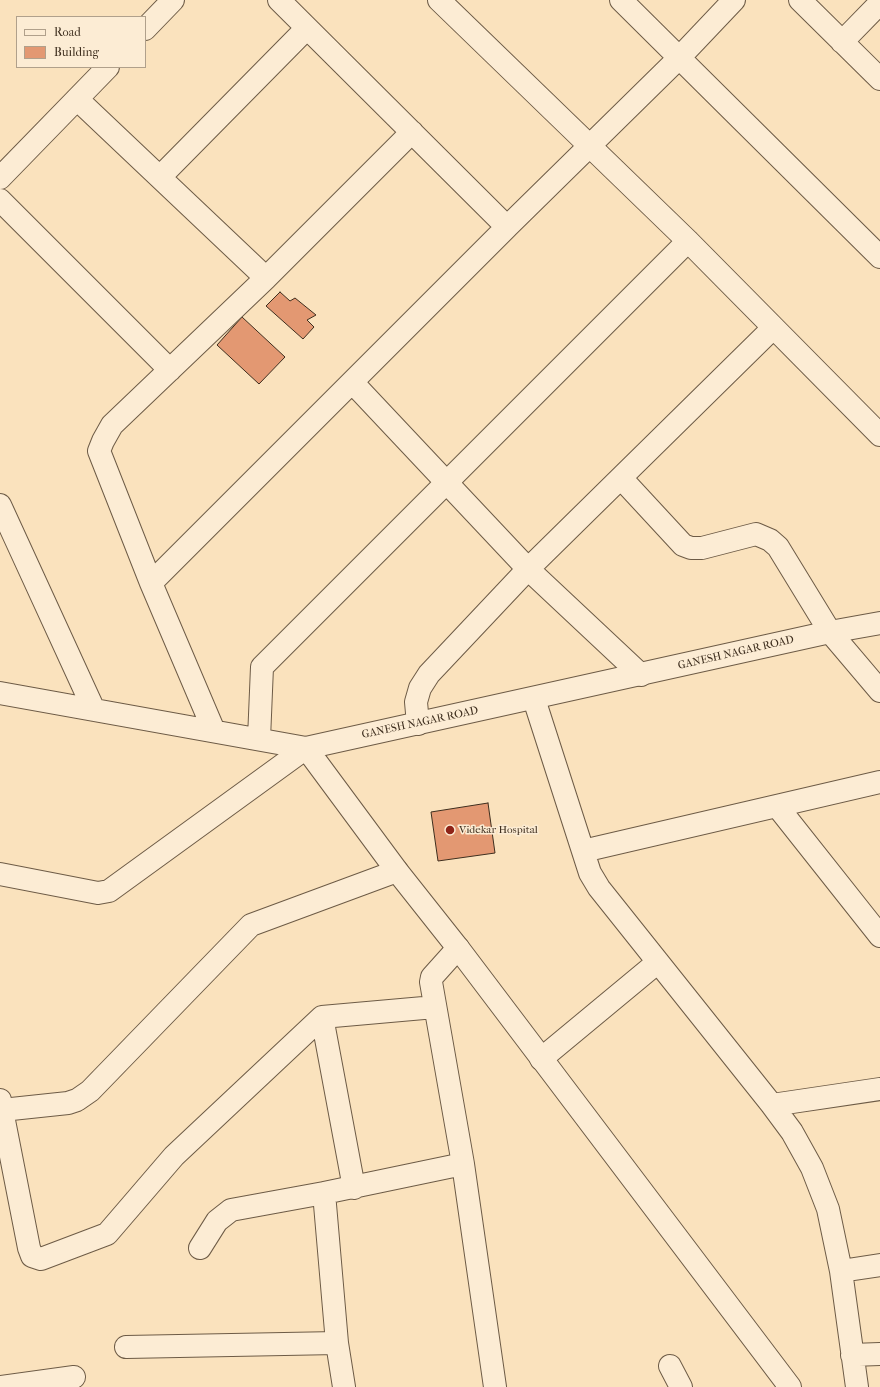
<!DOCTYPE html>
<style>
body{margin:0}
#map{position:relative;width:880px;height:1387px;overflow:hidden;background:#fae2bd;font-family:"IM FELL French Canon",serif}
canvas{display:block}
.legend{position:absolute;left:16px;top:16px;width:130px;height:52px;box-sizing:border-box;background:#fcecd4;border:1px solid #b0a08b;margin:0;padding:5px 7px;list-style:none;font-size:12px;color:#3e2e1e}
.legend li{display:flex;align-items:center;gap:8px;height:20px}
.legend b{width:20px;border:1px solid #b0a08b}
</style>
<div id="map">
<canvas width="880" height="1387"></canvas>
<ul class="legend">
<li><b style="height:5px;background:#fcecd4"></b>Road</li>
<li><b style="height:11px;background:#e39872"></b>Building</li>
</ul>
</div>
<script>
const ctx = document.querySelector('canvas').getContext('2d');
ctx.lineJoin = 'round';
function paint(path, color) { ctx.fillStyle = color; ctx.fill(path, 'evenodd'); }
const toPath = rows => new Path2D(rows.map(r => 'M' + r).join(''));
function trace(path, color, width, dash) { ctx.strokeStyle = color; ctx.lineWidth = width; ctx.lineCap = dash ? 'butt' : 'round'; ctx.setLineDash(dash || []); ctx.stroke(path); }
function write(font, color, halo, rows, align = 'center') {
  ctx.font = font + ' "IM FELL French Canon",serif'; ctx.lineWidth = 3; ctx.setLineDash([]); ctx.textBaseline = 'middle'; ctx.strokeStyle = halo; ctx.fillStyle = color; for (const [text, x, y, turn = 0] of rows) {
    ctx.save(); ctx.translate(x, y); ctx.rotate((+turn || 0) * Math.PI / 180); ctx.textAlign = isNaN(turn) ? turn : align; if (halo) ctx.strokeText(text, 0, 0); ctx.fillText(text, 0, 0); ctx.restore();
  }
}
const building = toPath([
 [280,292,290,301,295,298,316,315,307,320,314,327,303,339,266,306,280,292],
 [242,317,285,357,259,384,217,345,242,317],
 [488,803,495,853,438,861,431,812,488,803]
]);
paint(building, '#e39872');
trace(building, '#3e2e1e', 1);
const minor = toPath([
 [279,0,507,227,679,58,734,0],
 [439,0,688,241,880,435],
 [621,0,880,257],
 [800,0,880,79],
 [145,29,173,0],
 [842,42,880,3],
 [77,99,266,278],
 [160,177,307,28],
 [0,178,108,67],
 [0,200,170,370],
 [352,382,528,569,641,675],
 [621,478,683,545,691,548,702,548,756,534,770,540,778,547,830,632,880,691],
 [0,505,94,710],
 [151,583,99,451,103,441,112,425,266,278,412,132],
 [0,693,306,748],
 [534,699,590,873,599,888,772,1105,792,1132,812,1168,828,1209,841,1271,857,1387],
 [418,724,416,702,420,688,429,674,528,569,773,328],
 [214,731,151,583,507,227],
 [259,739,262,667,688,241],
 [777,806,880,936],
 [583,851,880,782],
 [458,948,432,977,431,982,463,1164,495,1387],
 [322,1017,354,1188],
 [541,1059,658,962],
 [0,1100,29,1248,32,1256,41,1259,107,1234,174,1156,322,1017,435,1007],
 [772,1105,880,1089],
 [2,1110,68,1103,77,1100,90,1091,251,925,397,871],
 [200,1248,217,1221,231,1210,324,1193],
 [841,1271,880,1265],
 [126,1347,337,1343],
 [852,1355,880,1354],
 [670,1366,681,1387],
 [0,1387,74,1377],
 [344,1387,337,1343,324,1193,463,1164]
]);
const tertiary = toPath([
 [306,748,397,871,458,948,790,1387],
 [0,874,98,893,109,891,306,748,830,632,880,623]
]);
trace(minor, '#6d5b46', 24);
trace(tertiary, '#6d5b46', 24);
trace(minor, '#fcecd4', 22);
trace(tertiary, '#fcecd4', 22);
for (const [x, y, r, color] of [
 [450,830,5,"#8f2418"]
]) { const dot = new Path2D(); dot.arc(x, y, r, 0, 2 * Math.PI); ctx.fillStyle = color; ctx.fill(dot); trace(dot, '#fcecd4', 1.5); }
write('11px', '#3e2e1e', '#fcecd4', [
 ["GANESH NAGAR ROAD",736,653,-13],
 ["GANESH NAGAR ROAD",420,723,-12]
]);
write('11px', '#3e2e1e', '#fcecd4', [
 ["Videkar Hospital",459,830]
], 'left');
</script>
